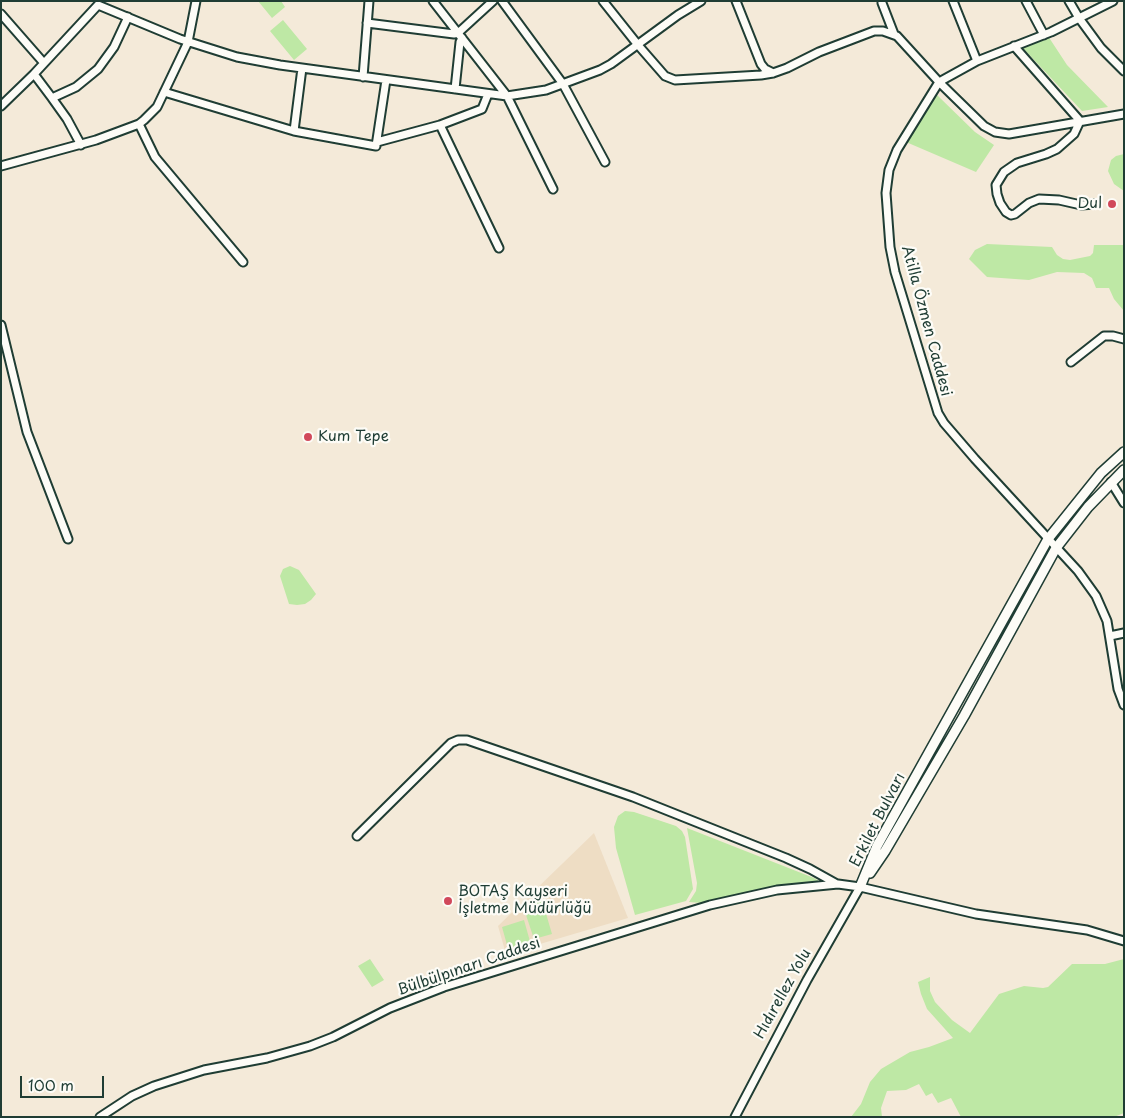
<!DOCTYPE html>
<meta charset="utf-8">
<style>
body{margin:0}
#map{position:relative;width:1125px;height:1118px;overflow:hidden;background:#f4ead9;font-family:"Playpen Sans",sans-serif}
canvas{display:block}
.frame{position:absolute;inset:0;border:2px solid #1f3d34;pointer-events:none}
.scale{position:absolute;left:20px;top:1076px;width:84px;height:22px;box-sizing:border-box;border:2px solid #1f3d34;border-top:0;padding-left:6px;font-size:15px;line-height:18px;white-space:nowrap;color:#1f3d34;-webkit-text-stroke:4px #fdfcf7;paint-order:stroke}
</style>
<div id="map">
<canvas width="1125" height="1118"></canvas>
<div class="frame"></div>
<div class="scale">100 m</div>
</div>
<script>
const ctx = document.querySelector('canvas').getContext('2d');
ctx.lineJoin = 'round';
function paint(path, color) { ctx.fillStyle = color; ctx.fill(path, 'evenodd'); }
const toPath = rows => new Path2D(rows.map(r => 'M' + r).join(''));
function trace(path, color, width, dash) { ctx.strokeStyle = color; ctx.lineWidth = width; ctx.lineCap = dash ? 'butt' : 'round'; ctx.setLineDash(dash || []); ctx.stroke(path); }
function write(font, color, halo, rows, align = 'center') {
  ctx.font = font + ' "Playpen Sans",sans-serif'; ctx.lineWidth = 4.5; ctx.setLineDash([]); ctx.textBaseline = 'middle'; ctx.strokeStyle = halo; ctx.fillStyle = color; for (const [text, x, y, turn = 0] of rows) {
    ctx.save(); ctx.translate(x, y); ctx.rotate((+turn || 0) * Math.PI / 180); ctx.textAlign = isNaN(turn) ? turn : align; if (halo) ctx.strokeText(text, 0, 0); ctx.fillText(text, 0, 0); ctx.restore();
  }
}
paint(toPath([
 [594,833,628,918,506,954,498,926]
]), '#eeddc4');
paint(toPath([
 [258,1,281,1,285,7,272,18],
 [283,20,307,49,294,60,270,31],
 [1048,36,1067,65,1108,107,1082,111,1020,45],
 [937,95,975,132,994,145,976,172,906,142],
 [1124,154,1124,191,1114,184,1108,171,1111,160,1116,156],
 [987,244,1052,247,1057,255,1063,259,1070,260,1090,256,1093,253,1094,245,1124,245,1124,311,1114,299,1109,288,1096,288,1092,278,1084,273,1057,272,1029,280,987,277,969,259,975,250],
 [290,566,299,570,316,594,311,600,305,604,297,605,289,604,280,576,283,569],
 [625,811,634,812,676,826,682,831,685,837,693,889,686,901,635,915,616,848,614,827,618,816],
 [687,828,814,878,826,885,714,904,689,902,696,891,697,883],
 [542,900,552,934,534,939,523,906],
 [524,920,531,945,509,952,502,927],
 [370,959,384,980,372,987,358,966],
 [1124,959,1124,1113,1114,1117,961,1117,951,1098,938,1103,932,1093,926,1096,919,1084,906,1090,887,1091,881,1108,882,1117,851,1117,861,1104,870,1082,881,1069,910,1052,929,1047,953,1038,927,1009,921,994,918,982,930,977,930,991,935,1002,952,1020,970,1033,999,994,1024,986,1043,988,1048,987,1072,964,1105,964]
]), '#bee8a5');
const minor = toPath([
 [433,1,507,96,553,189],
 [502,1,563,84,605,162],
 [603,1,638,45,665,76,675,80,761,75,773,73,787,68,819,52,874,31,883,31,897,36,939,82,984,126,995,132,1009,134,1124,114],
 [736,1,761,64,765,69,773,73],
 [953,1,977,61],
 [1026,1,1044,35],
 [1069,1,1079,18,1101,48,1124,71],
 [1113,1,1051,32,977,61,939,82,897,150,889,170,886,193,890,247,895,272,938,413,944,423,975,459,1078,571,1096,596,1107,621,1118,689,1124,705],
 [882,3,894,34],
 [98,5,180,39,237,57,280,65,507,96,546,90,600,70,611,64,678,15,701,1],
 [98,5,34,74,52,98,76,87,98,69,114,47,128,17],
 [1,14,43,62],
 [367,23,454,34,458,33,493,1],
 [1014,46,1080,121,1074,134,1057,149,1046,154,1017,163,1004,172,996,185,997,194,1000,203,1006,212,1011,215,1015,214,1029,203,1039,199,1059,200,1081,205,1095,204],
 [302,68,294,131,376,146,386,80],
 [363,77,369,1],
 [455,89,460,42,462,38],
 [164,92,294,131],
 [52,98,67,119,81,145],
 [1,106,34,74],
 [139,124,155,157,243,262],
 [440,125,499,248],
 [377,142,440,125,482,109,488,94],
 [1,166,96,140,139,124,144,120,157,107,188,42,196,1],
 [1,325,27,432,68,539],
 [1071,362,1104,336,1113,336,1124,339],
 [1111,482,1124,503],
 [1110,636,1124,633],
 [357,836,451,743,458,740,467,740,633,797,786,858,810,869,837,884],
 [100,1117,132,1096,154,1086,204,1070,267,1058,310,1046,333,1037,390,1008,444,987,710,905,777,890,838,884,860,887,976,914,1087,930,1124,941],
 [735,1117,807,980,860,887]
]);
const major = toPath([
 [870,873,885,851,964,716,1056,548,1088,507,1124,470],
 [860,887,877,846,1048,539,1101,473,1124,452]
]);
trace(minor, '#1f3d34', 11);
trace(major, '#1f3d34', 12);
trace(minor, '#fdfcf7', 7);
trace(major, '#fdfcf7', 9);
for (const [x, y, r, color] of [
 [1112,204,5,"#d1495b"],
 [308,437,5,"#d1495b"],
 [448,901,5,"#d1495b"]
]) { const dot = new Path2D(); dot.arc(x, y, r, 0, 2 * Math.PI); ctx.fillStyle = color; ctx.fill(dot); trace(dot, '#fdfcf7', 2); }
write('15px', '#1f3d34', '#fdfcf7', [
 ["Dul",1102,204,"right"],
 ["Kum Tepe",318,437],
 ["BOTAŞ Kayseri",458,892],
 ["İşletme Müdürlüğü",458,909]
], 'left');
write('15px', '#1f3d34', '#fdfcf7', [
 ["Atilla Özmen Caddesi",926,321,75],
 ["Erkilet Bulvarı",878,820,-63],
 ["Bülbülpınarı Caddesi",469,967,-19],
 ["Hıdırellez Yolu",783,994,-61]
]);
</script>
